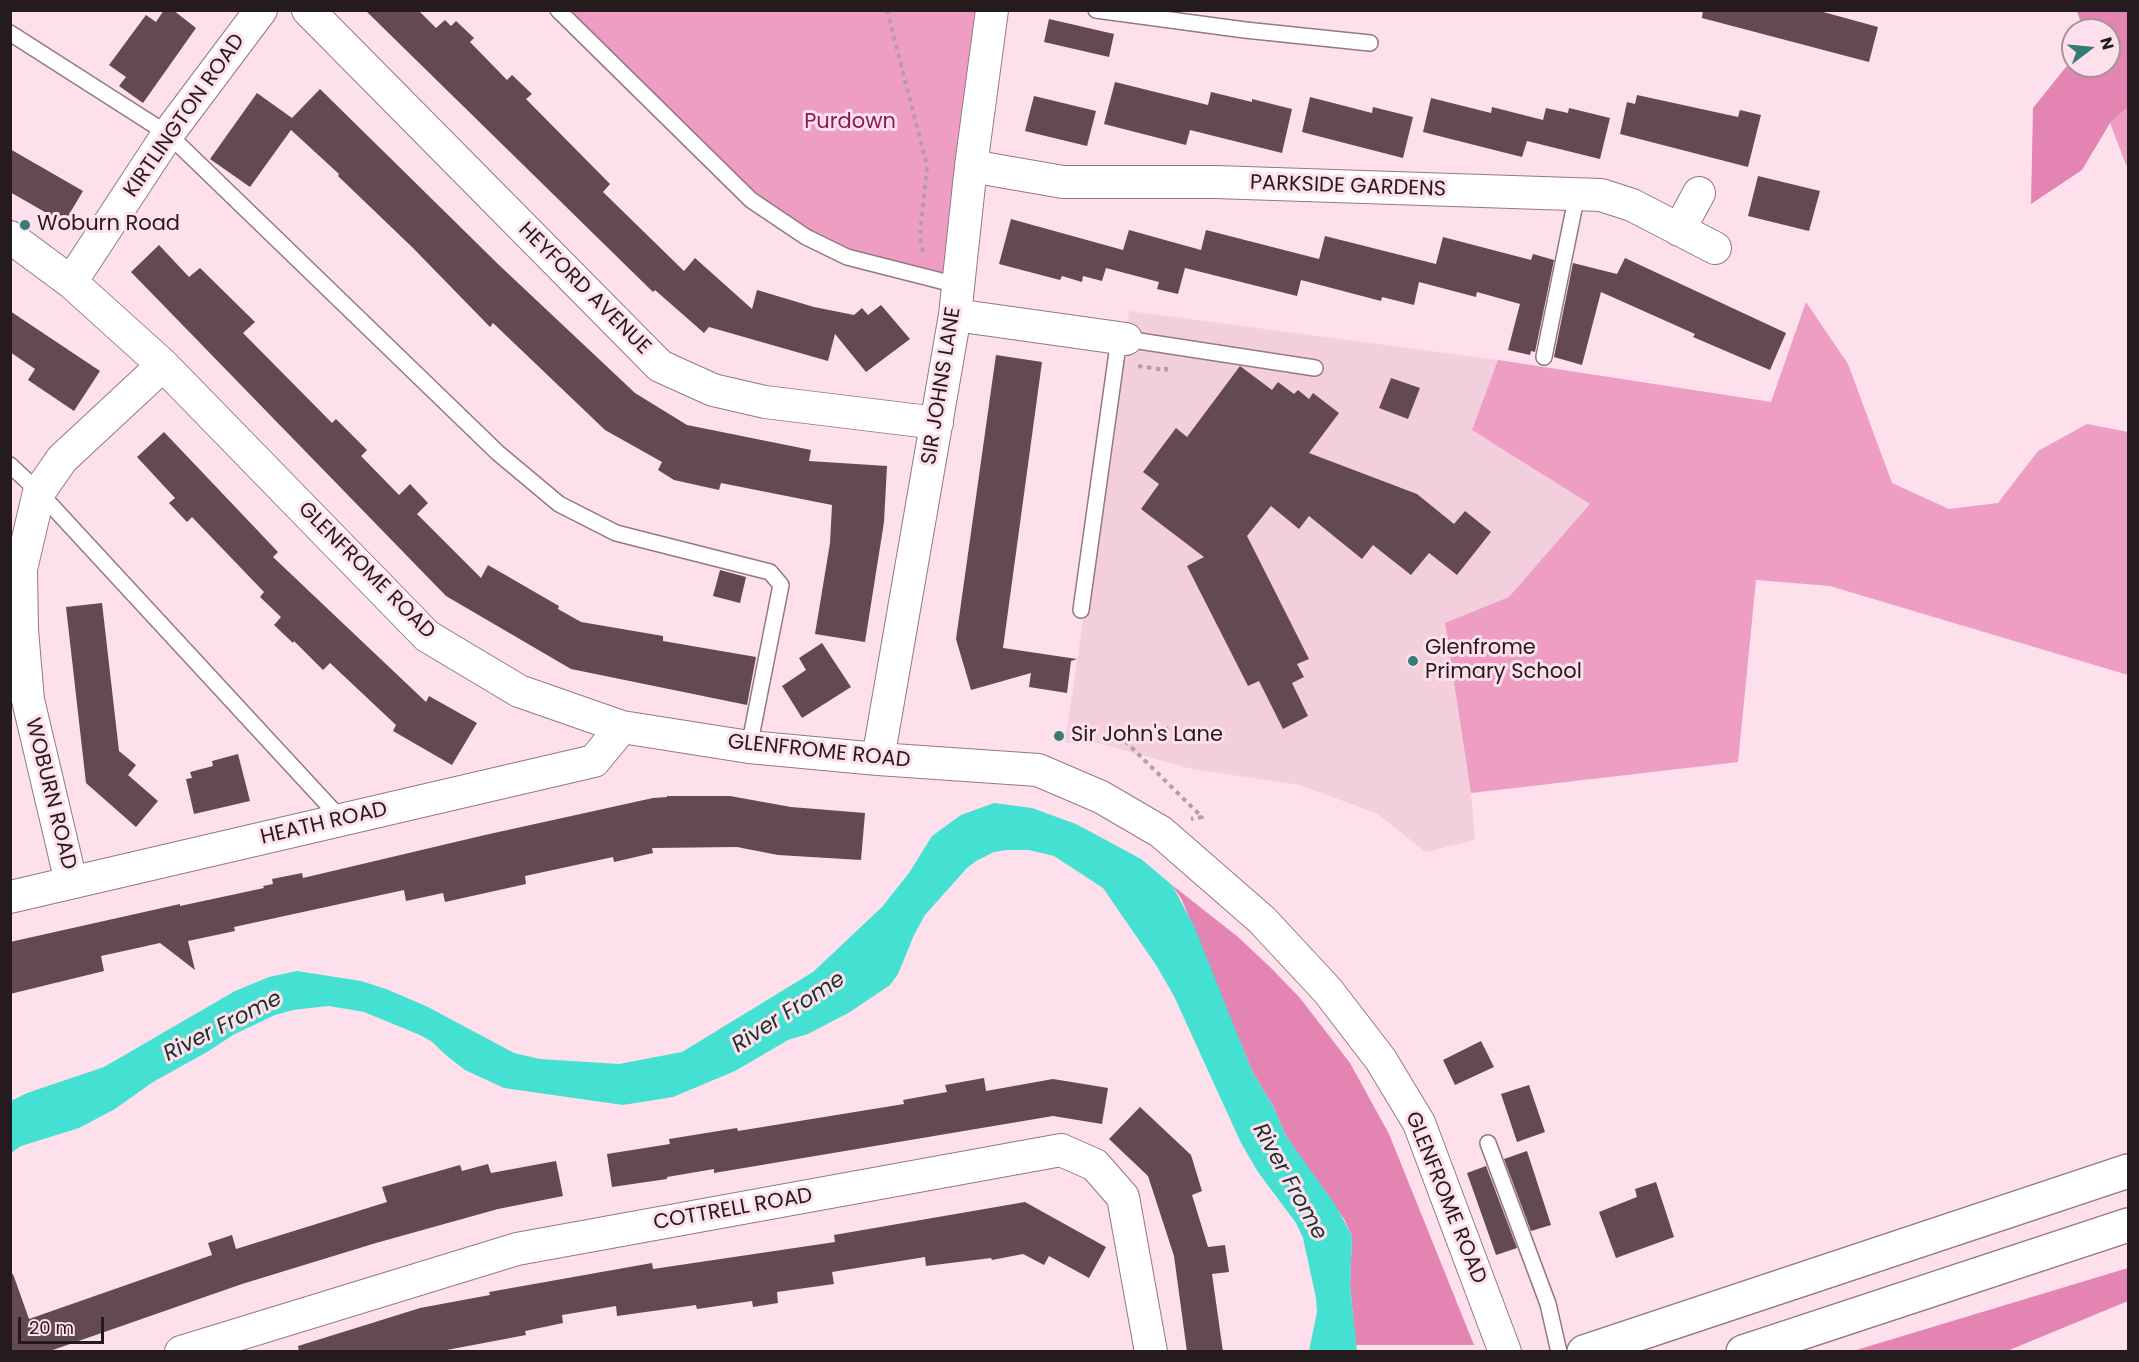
<!DOCTYPE html>
<style>
body{margin:0}
#map{position:relative;width:2139px;height:1362px;overflow:hidden;background:#fedfec;font-family:Poppins,sans-serif}
canvas{display:block}
.frame{position:absolute;inset:0;border:12px solid #251b1f;pointer-events:none}
.north{position:absolute;left:2061px;top:18px;width:60px;height:60px;box-sizing:border-box;background:#fedfec;border:2px solid #a7919a;border-radius:50%;rotate:74deg;font-size:16px;font-weight:700;line-height:24px;text-align:center;color:#251b1f}
.north::after{content:'';display:block;margin:auto;width:21px;height:27px;background:#357c74;clip-path:polygon(50% 0,100% 100%,50% 72%,0 100%)}
.scale{position:absolute;left:18px;top:1317px;width:86px;height:27px;box-sizing:border-box;border:3px solid #251b1f;border-top:0;padding-left:8px;font-size:18px;line-height:21px;white-space:nowrap;color:#251b1f;-webkit-text-stroke:4px #fedfec;paint-order:stroke}
</style>
<div id="map">
<canvas width="2139" height="1362"></canvas>
<div class="frame"></div>
<div class="north">N</div>
<div class="scale">20 m</div>
</div>
<script>
const ctx = document.querySelector('canvas').getContext('2d');
ctx.lineJoin = 'round';
function paint(path, color) { ctx.fillStyle = color; ctx.fill(path, 'evenodd'); }
const toPath = rows => new Path2D(rows.map(r => 'M' + r).join(''));
function trace(path, color, width, dash) { ctx.strokeStyle = color; ctx.lineWidth = width; ctx.lineCap = dash ? 'butt' : 'round'; ctx.setLineDash(dash || []); ctx.stroke(path); }
function write(font, color, halo, rows, align = 'center') {
  ctx.font = font + ' Poppins,sans-serif'; ctx.lineWidth = 6; ctx.setLineDash([]); ctx.textBaseline = 'middle'; ctx.strokeStyle = halo; ctx.fillStyle = color; for (const [text, x, y, turn = 0] of rows) {
    ctx.save(); ctx.translate(x, y); ctx.rotate((+turn || 0) * Math.PI / 180); ctx.textAlign = isNaN(turn) ? turn : align; if (halo) ctx.strokeText(text, 0, 0); ctx.fillText(text, 0, 0); ctx.restore();
  }
}
paint(toPath([
 [1129,311,1498,360,1771,402,1738,762,1471,793,1475,840,1426,852,1376,813,1299,785,1192,769,1098,743,1065,743]
]), '#f3cfde');
paint(toPath([
 [568,11,979,11,945,276,858,255,810,232,762,200,705,146],
 [2128,107,2128,166,2126,165,2110,123],
 [1806,302,1848,364,1892,483,1949,509,1998,503,2038,451,2087,424,2128,432,2128,675,1830,586,1756,580,1738,762,1471,793,1445,623,1509,597,1590,504,1472,430,1498,360,1771,402]
]), '#ee9ec3');
paint(toPath([
 [2077,11,2128,11,2128,107,2110,123,2082,170,2031,204,2033,108,2066,67,2073,62,2073,66,2109,66,2109,30,2083,30],
 [1172,885,1238,937,1270,967,1300,998,1350,1063,1389,1134,1474,1345,1356,1345,1350,1286,1352,1236,1344,1219,1286,1136,1273,1106,1252,1071,1182,900],
 [2128,1268,2128,1301,2007,1351,1853,1351]
]), '#e484b3');
paint(toPath([
 [994,803,1032,808,1076,824,1141,859,1172,885,1195,928,1252,1071,1273,1106,1286,1136,1336,1206,1352,1236,1350,1286,1357,1351,1309,1351,1317,1312,1316,1298,1303,1238,1296,1223,1258,1172,1241,1143,1174,996,1156,965,1103,888,1054,856,1029,850,1006,850,994,852,976,861,967,868,925,915,914,935,898,974,890,985,850,1012,808,1034,788,1040,735,1071,673,1097,623,1105,504,1088,465,1070,447,1056,431,1041,420,1035,364,1012,329,1006,319,1007,293,1010,275,1015,233,1035,207,1052,153,1082,115,1109,79,1128,21,1146,11,1153,11,1101,27,1093,104,1067,235,991,269,977,297,971,361,981,386,989,426,1006,514,1053,540,1059,619,1064,682,1052,813,972,882,907,909,873,932,836,961,815]
]), '#44e1d2');
paint(toPath([
 [164,10,173,10,196,28,143,103,119,86,126,77,109,65,146,15,156,22],
 [365,10,418,10,436,28,445,20,451,26,456,21,474,38,470,42,507,80,512,75,532,94,526,99,610,184,603,192,684,271,695,258,752,309,757,290,814,307,854,315,862,308,868,315,881,305,910,339,866,372,835,334,828,361,709,327,704,333,655,290,653,292],
 [1703,10,1816,10,1878,27,1869,62,1702,18],
 [1049,19,1114,34,1109,57,1044,42],
 [1115,82,1208,105,1211,92,1252,102,1252,99,1292,109,1282,153,1190,130,1186,145,1104,124],
 [320,89,499,265,635,393,687,425,811,450,809,461,887,466,884,522,865,642,815,634,830,543,832,505,721,483,719,490,674,480,658,470,662,462,605,430,493,323,490,327,413,248,338,176,339,174,291,130,250,187,210,159,257,93,292,118],
 [1637,95,1738,117,1740,110,1761,115,1748,167,1620,134,1627,102,1635,104],
 [1034,96,1096,111,1087,146,1025,131],
 [1310,97,1372,113,1373,107,1413,117,1403,158,1302,132],
 [1431,98,1491,113,1492,107,1543,120,1546,108,1568,113,1569,108,1610,118,1600,159,1527,141,1522,157,1423,132],
 [10,149,83,191,64,223,10,192],
 [1758,176,1820,191,1809,231,1748,216],
 [1011,219,1123,250,1129,230,1201,250,1206,230,1319,259,1325,236,1436,264,1443,237,1531,260,1533,254,1554,260,1535,352,1531,351,1530,355,1508,350,1520,304,1477,292,1476,297,1419,282,1414,305,1382,297,1381,301,1301,280,1297,296,1185,268,1178,294,1157,289,1159,282,1106,268,1102,281,1083,276,1082,282,1062,276,1060,280,999,264],
 [159,245,189,277,200,268,255,322,243,333,332,423,336,419,367,450,361,456,399,495,410,484,428,503,417,514,481,578,488,565,559,606,558,609,581,622,663,636,663,641,756,657,747,705,571,669,446,596,131,272],
 [1625,258,1786,333,1770,370,1693,337,1695,334,1601,292,1582,365,1554,357,1573,263,1617,274],
 [10,311,100,371,74,411,28,380,35,369,10,352],
 [996,355,1042,362,1003,648,1077,659,1071,661,1067,693,1029,687,1031,673,971,690,956,639],
 [1240,366,1272,390,1278,382,1294,394,1298,390,1309,399,1313,393,1339,413,1309,453,1417,494,1454,524,1465,511,1491,532,1457,575,1429,553,1411,575,1373,545,1362,559,1309,516,1299,529,1271,506,1247,536,1309,659,1297,664,1304,677,1292,683,1308,716,1283,729,1259,681,1248,686,1187,566,1204,557,1141,509,1159,484,1143,472,1176,428,1187,437],
 [1391,378,1420,388,1408,419,1379,408],
 [164,432,278,552,273,557,426,702,429,696,477,723,452,765,393,731,396,725,330,663,323,670,294,641,293,643,274,625,281,617,260,597,264,592,192,517,187,522,169,503,175,498,137,457],
 [720,570,746,577,740,603,713,596],
 [102,603,119,751,136,765,128,775,158,801,136,827,86,783,66,607],
 [822,643,851,687,802,718,782,686,806,670,799,658],
 [238,754,250,801,194,814,186,779,192,778,190,772,213,766,212,761],
 [667,796,730,796,791,807,865,813,861,860,778,855,737,847,652,848,653,853,614,862,613,857,525,876,526,884,445,902,443,893,406,901,404,890,234,927,235,931,188,941,195,970,160,943,101,956,104,971,10,994,10,942,180,904,180,906,264,888,263,886,273,884,272,879,302,873,303,878,485,835,653,798,667,797],
 [1481,1041,1494,1067,1455,1085,1443,1060],
 [984,1078,986,1091,1053,1079,1108,1088,1102,1124,1053,1116,714,1173,714,1169,667,1177,667,1179,612,1187,607,1154,670,1144,669,1139,737,1128,738,1131,904,1104,903,1100,947,1092,945,1085],
 [1529,1085,1545,1132,1517,1142,1501,1094],
 [1140,1107,1191,1155,1202,1191,1192,1195,1208,1247,1225,1245,1229,1272,1212,1274,1223,1352,1187,1352,1174,1256,1148,1176,1109,1139],
 [1527,1151,1551,1225,1531,1231,1504,1159],
 [556,1161,563,1196,498,1209,376,1243,242,1284,47,1352,10,1352,10,1275,13,1274,29,1319,212,1255,208,1243,232,1235,236,1249,387,1202,382,1187,460,1165,462,1171,488,1164,491,1173],
 [1486,1166,1517,1248,1496,1255,1467,1173],
 [1656,1182,1674,1237,1616,1258,1599,1212,1637,1197,1635,1189],
 [1025,1202,1106,1247,1089,1278,1049,1256,1044,1265,1023,1254,992,1260,991,1258,926,1266,925,1257,832,1272,834,1284,777,1292,778,1303,753,1307,752,1301,697,1309,696,1305,617,1316,616,1306,562,1315,563,1323,525,1331,526,1335,436,1352,299,1352,298,1346,372,1323,420,1308,490,1295,489,1292,652,1263,653,1269,835,1242,834,1235]
]), '#624954');
const service = toPath([
 [558,10,751,200,806,237,847,257,957,285],
 [1096,10,1245,30,1370,43],
 [10,33,168,134,498,453,559,504,616,533,770,572,781,585,749,747],
 [1126,339,1315,368],
 [1544,357,1577,194],
 [10,465,39,492,342,820],
 [1081,610,1119,338],
 [1488,1143,1548,1304,1559,1352]
]);
const minor = toPath([
 [308,10,660,366,713,390,765,402,937,423],
 [971,166,1063,182,1215,182,1601,195,1632,205,1715,248],
 [1679,230,1699,193],
 [10,237,71,282,163,365,427,636,519,691,622,727,749,747,878,759,1038,770,1101,797,1161,832,1262,920,1328,991,1381,1060,1419,1123,1505,1352],
 [71,282,168,134,261,10],
 [955,315,1126,339],
 [878,759,955,315,971,166,992,10],
 [71,882,28,700,22,630,21,569,39,492,62,459,163,365],
 [10,897,594,761,622,727],
 [181,1352,517,1249,1061,1150,1095,1165,1123,1197,1151,1352]
]);
const motorway = toPath([
 [1584,1352,2128,1171],
 [1743,1352,2128,1225]
]);
trace(service, '#947884', 18);
trace(minor, '#947884', 34);
trace(motorway, '#947884', 36);
trace(toPath([
 [887,10,927,166,920,236,923,253],
 [1138,366,1166,370,1166,367],
 [1177,726,1125,741,1202,817,1191,819]
]), '#b59da7', 4, [4.5, 4.5]);
trace(service, '#fff', 15);
trace(minor, '#fff', 32);
trace(motorway, '#fff', 33);
for (const [x, y, r, color] of [
 [25,225,6,"#357c74"],
 [1413,661,6,"#357c74"],
 [1059,736,6,"#357c74"]
]) { const dot = new Path2D(); dot.arc(x, y, r, 0, 2 * Math.PI); ctx.fillStyle = color; ctx.fill(dot); trace(dot, '#fedfec', 2); }
write('21px', '#251b1f', '#fedfec', [
 ["KIRTLINGTON ROAD",185,116,-55],
 ["PARKSIDE GARDENS",1348,187,2],
 ["HEYFORD AVENUE",584,289,45],
 ["SIR JOHNS LANE",942,386,-81],
 ["GLENFROME ROAD",366,571,45],
 ["GLENFROME ROAD",819,752,6],
 ["WOBURN ROAD",50,794,76],
 ["HEATH ROAD",324,824,-13],
 ["GLENFROME ROAD",1445,1198,68],
 ["COTTRELL ROAD",733,1210,-10]
]);
write('21px', '#8b1a5d', '#fedfec', [
 ["Purdown",850,123]
]);
write('21px', '#251b1f', '#fedfec', [
 ["Woburn Road",37,225],
 ["Glenfrome",1425,649],
 ["Primary School",1425,673],
 ["Sir John's Lane",1071,736]
], 'left');
write('italic 22px', '#19322f', '#fedfec', [
 ["River Frome",789,1013,-33],
 ["River Frome",223,1027,-27],
 ["River Frome",1289,1182,61]
]);
</script>
